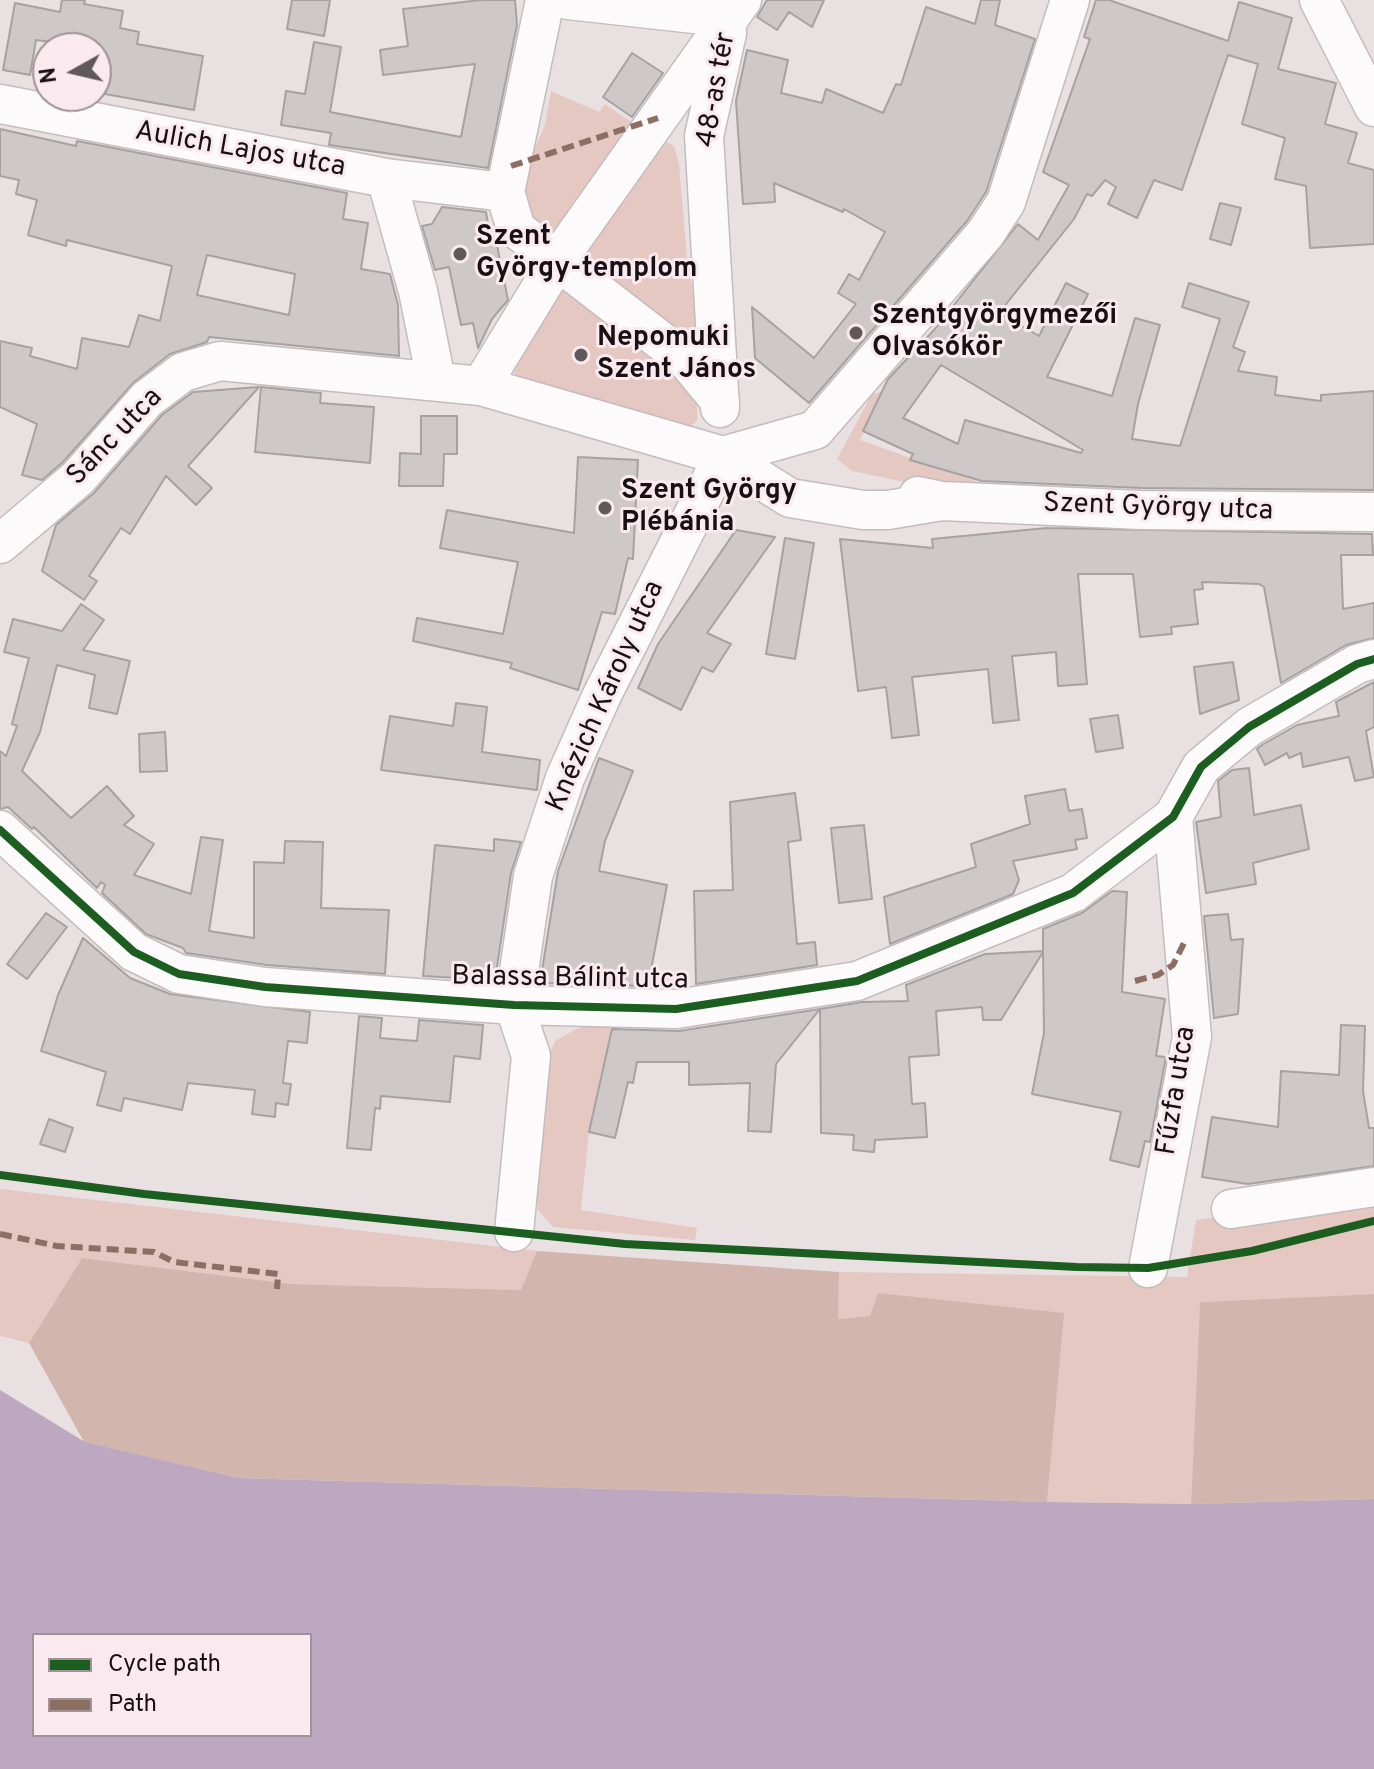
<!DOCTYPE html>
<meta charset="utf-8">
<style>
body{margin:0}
#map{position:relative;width:1374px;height:1769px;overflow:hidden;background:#e9e0e2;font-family:Overpass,sans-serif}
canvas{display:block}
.legend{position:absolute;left:32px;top:1633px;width:280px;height:104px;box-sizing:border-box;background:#fae9ee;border:2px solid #9f9396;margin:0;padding:10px 14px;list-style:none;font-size:24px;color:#171113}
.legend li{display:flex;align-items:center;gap:16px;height:40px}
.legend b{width:40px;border:2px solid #9f9396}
.north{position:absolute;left:32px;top:32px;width:80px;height:80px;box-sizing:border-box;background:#fae9ee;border:2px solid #9f9396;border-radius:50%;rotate:262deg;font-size:22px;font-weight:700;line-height:32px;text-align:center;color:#171113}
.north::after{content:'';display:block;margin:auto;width:28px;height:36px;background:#60595b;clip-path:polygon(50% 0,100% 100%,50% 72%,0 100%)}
</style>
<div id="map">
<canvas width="1374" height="1769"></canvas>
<ul class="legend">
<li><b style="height:10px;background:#1b5e20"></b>Cycle path</li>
<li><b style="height:10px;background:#8d6e63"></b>Path</li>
</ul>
<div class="north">N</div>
</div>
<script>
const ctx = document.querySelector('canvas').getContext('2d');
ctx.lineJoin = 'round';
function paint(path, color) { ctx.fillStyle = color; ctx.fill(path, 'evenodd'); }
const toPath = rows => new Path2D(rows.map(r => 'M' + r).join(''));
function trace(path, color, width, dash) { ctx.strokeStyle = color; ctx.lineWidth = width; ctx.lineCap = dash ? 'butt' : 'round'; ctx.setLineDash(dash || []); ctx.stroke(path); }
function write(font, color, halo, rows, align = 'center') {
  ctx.font = font + ' Overpass,sans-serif'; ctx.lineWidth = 6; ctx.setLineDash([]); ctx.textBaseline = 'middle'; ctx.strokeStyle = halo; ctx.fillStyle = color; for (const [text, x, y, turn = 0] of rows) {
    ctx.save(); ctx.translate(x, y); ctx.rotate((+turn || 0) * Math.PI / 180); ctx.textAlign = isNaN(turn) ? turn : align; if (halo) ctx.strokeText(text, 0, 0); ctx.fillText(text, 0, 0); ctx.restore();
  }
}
paint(toPath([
 [551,91,599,112,605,104,641,129,554,238,537,233,515,192,545,125],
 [661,139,674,146,679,164,687,258,700,335,692,345,580,256],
 [562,285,680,374,697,401,697,421,685,431,523,382,514,372],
 [882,392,860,440,978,482,1016,485,1014,492,905,482,852,471,837,459,872,394],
 [613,1025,589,1132,581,1210,697,1228,695,1240,553,1227,538,1210,532,1160,539,1080,555,1041,580,1027],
 [0,1189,537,1251,522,1290,291,1284,82,1258,29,1343,0,1336],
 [1374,1196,1374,1294,1200,1302,1191,1504,1047,1502,1063,1313,878,1294,871,1316,837,1319,839,1272,1187,1277,1196,1220]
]), '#e4c8c1');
paint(toPath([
 [537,1251,839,1272,838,1319,870,1316,878,1293,1064,1313,1047,1502,239,1478,84,1442,29,1343,82,1258,291,1284,521,1290],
 [1374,1294,1374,1499,1191,1504,1200,1302]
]), '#d2b5ad');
paint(toPath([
 [0,1390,85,1442,239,1478,1047,1502,1191,1504,1374,1499,1374,1769,0,1769],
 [34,1635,310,1635,310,1735,34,1735]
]), '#bea7c0');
const building = toPath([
 [62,0,85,0,84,4,123,11,120,28,139,32,137,44,203,56,194,110,105,94,106,86,96,84,96,48,36,40,30,75,3,70,15,3,60,12,62,0],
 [292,0,330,0,324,36,287,29,292,0],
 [481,0,515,0,517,25,488,168,329,145,331,133,281,125,286,91,305,94,314,42,341,47,330,112,461,137,475,64,383,75,380,50,408,46,403,9,481,0],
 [767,0,824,0,812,27,789,12,777,30,757,17,767,0],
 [981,0,1000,0,995,25,1035,39,986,192,967,221,809,403,755,358,752,307,814,358,856,304,838,293,849,274,859,280,885,232,844,209,843,212,774,183,775,202,743,204,736,101,747,50,788,60,781,93,822,103,826,89,883,113,896,84,901,85,926,7,975,24,981,0],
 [1096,0,1109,0,1228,41,1239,2,1292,18,1278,69,1336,83,1325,124,1357,133,1348,163,1374,170,1374,244,1310,248,1306,186,1275,179,1285,138,1242,124,1258,64,1228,55,1182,190,1154,180,1137,218,1108,204,1116,187,1105,180,1092,196,1087,194,1074,219,999,313,1039,336,1066,283,1088,294,1047,377,1112,396,1135,318,1160,325,1138,404,1132,439,1180,446,1220,319,1182,307,1189,283,1249,302,1233,347,1245,352,1238,371,1277,377,1275,395,1321,401,1321,395,1374,391,1374,490,1142,488,982,481,910,460,913,454,863,431,888,379,935,329,1018,224,1038,240,1069,185,1043,172,1090,39,1084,37,1096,0],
 [941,365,1083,450,1081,453,965,420,958,444,903,418,941,365],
 [632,53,663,73,632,117,603,97,632,53],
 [0,129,76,146,77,141,347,193,343,219,368,223,361,269,390,274,398,305,399,356,209,337,207,342,170,354,134,382,63,462,42,480,22,475,37,424,0,407,0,341,32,348,30,356,77,369,82,338,129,347,139,315,160,321,172,266,67,240,66,246,28,235,37,200,16,194,19,180,0,176,0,129],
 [207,255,295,274,289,315,197,295,207,255],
 [1220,203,1241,208,1231,245,1210,239,1220,203],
 [442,207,486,212,491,241,496,240,508,300,492,319,478,348,473,323,461,325,449,267,435,270,422,226,432,224,442,207],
 [259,387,188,466,212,488,196,505,166,476,130,534,121,528,89,576,97,581,84,600,42,571,56,525,94,493,162,415,193,392,259,387],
 [261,387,321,393,320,403,374,407,370,463,255,452,261,387],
 [421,416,457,416,457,454,444,454,443,486,399,486,400,453,421,454,421,416],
 [578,457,638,460,633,559,628,558,615,614,602,612,578,690,510,668,512,663,413,641,417,618,503,634,518,562,440,548,447,510,574,533,578,457],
 [1047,528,1372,534,1373,555,1341,555,1343,609,1374,603,1374,638,1346,645,1281,683,1264,587,1259,584,1202,582,1203,589,1194,590,1198,624,1171,627,1172,634,1140,637,1133,574,1078,574,1087,684,1058,686,1056,652,1012,656,1019,720,993,723,988,669,912,677,919,735,892,738,886,687,858,691,840,539,933,548,932,539,1047,528],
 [736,530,775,537,707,633,731,644,713,672,702,667,681,710,638,688,658,644,736,530],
 [785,538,814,543,795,659,766,654,785,538],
 [81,604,104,620,83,650,130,661,117,714,89,708,95,675,57,665,40,732,22,771,71,818,107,786,134,816,124,825,154,844,134,875,191,894,201,837,223,840,209,931,254,938,254,862,284,863,285,841,323,842,321,908,389,910,385,974,267,965,186,953,183,948,146,934,102,893,105,885,101,882,97,888,34,827,32,829,8,807,0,809,0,751,6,756,17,726,12,724,29,658,4,652,13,619,62,631,81,604],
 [1233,662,1239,700,1200,714,1194,667,1233,662],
 [1374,682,1374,727,1366,731,1374,777,1355,781,1349,757,1303,767,1301,753,1289,758,1287,753,1265,765,1257,749,1262,745,1297,725,1339,716,1336,702,1374,682],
 [456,703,487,707,482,752,540,760,537,790,381,770,390,716,453,726,456,703],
 [1118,715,1123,748,1096,752,1090,719,1118,715],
 [165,732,167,771,140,772,139,734,165,732],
 [599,758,633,771,605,841,599,871,667,885,648,986,540,983,558,871,599,758],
 [1249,768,1254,815,1301,805,1309,849,1253,863,1256,884,1206,893,1196,822,1221,817,1218,781,1232,770,1249,768],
 [1065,789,1069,811,1082,809,1087,838,1075,840,1077,849,1013,861,1019,880,1013,894,890,944,884,897,976,867,971,844,1030,824,1025,796,1065,789],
 [795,793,801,840,788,842,797,944,815,942,817,965,696,984,694,891,733,890,730,802,795,793],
 [864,825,872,899,839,903,831,828,864,825],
 [494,839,521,842,511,873,495,980,423,976,435,845,494,851,494,839],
 [1112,891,1127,892,1122,992,1165,999,1156,1056,1166,1057,1150,1142,1145,1141,1139,1167,1110,1160,1121,1112,1032,1094,1044,1033,1043,952,1001,1020,983,1020,982,1007,936,1011,939,1055,909,1057,912,1104,925,1103,927,1137,875,1140,874,1152,853,1150,854,1135,821,1133,820,1009,862,1002,908,1001,906,985,985,954,1043,951,1043,929,1082,913,1112,891],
 [46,913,67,927,27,979,7,964,46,913],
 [1228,914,1231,940,1243,939,1238,1014,1214,1018,1204,916,1228,914],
 [83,938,130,978,170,994,310,1012,307,1043,288,1041,283,1083,291,1084,288,1105,276,1103,275,1117,252,1114,255,1090,188,1083,182,1110,124,1098,121,1111,97,1105,106,1072,41,1051,58,995,83,938],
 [820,1009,776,1064,771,1132,748,1131,750,1083,689,1085,689,1062,637,1062,633,1083,628,1082,615,1138,589,1132,612,1029,679,1031,820,1009],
 [359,1016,382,1018,380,1038,417,1041,419,1020,483,1025,480,1059,454,1056,450,1102,381,1096,380,1109,375,1108,371,1150,347,1148,359,1016],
 [1341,1025,1365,1026,1363,1091,1369,1128,1374,1128,1374,1166,1248,1184,1202,1177,1212,1117,1278,1127,1281,1071,1339,1075,1341,1025],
 [49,1119,73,1128,65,1152,40,1144,49,1119]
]);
paint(building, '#cfc8c9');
trace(building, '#a8a1a1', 2);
const minor = toPath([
 [549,0,544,5,505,192,516,229,687,361,720,401],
 [568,0,730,18],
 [1319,0,1374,107],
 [0,104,386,178,505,192],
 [386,178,418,291,436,380],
 [481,386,559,258,742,0],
 [720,408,704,136,727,33],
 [723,456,815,430,985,234,1006,202,1070,0],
 [918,496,942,501,1141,510,1374,512],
 [0,544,78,478,147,399,183,372,220,361,481,386,723,456,790,498,863,510,888,510,942,501],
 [0,830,134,952,179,974,265,987,514,1005,676,1009,857,981,1073,893,1173,817,1201,767,1249,727,1357,664,1374,659],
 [1231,1209,1374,1187],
 [514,1232,531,1056,514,1005,533,876,565,778,602,695,723,456],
 [1148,1268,1192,1037,1173,817]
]);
trace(minor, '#c4bcbe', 41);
trace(minor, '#fcfafb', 38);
trace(toPath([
 [511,166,658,118],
 [1135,981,1158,975,1173,965,1184,943],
 [0,1234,57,1246,154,1252,174,1262,278,1274,277,1289]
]), '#8d6e63', 6, [12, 6]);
trace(toPath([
 [0,830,134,952,179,974,265,987,514,1005,676,1009,857,981,1073,893,1173,817,1201,767,1249,727,1357,664,1374,659],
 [0,1175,144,1194,625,1244,1077,1267,1148,1268,1252,1251,1374,1221]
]), '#1b5e20', 8);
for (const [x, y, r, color] of [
 [460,254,8,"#60595b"],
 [856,333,8,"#60595b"],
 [581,355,8,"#60595b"],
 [605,508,8,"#60595b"]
]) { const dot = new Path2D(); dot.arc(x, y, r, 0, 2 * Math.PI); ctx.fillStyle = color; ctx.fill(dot); trace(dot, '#fae9ee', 3); }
write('28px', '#171113', '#fae9ee', [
 ["48-as tér",718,90,-80],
 ["Aulich Lajos utca",240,151,10],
 ["Sánc utca",116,438,-46],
 ["Szent György utca",1158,509,2],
 ["Knézich Károly utca",607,697,-66],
 ["Balassa Bálint utca",570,980,1],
 ["Fűzfa utca",1178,1091,-81]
]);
write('bold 28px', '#171113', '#fae9ee', [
 ["Szent",476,238],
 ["György-templom",476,270],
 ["Szentgyörgymezői",872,317],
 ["Olvasókör",872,349],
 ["Nepomuki",597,339],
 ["Szent János",597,371],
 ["Szent György",621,492],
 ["Plébánia",621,524]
], 'left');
</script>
